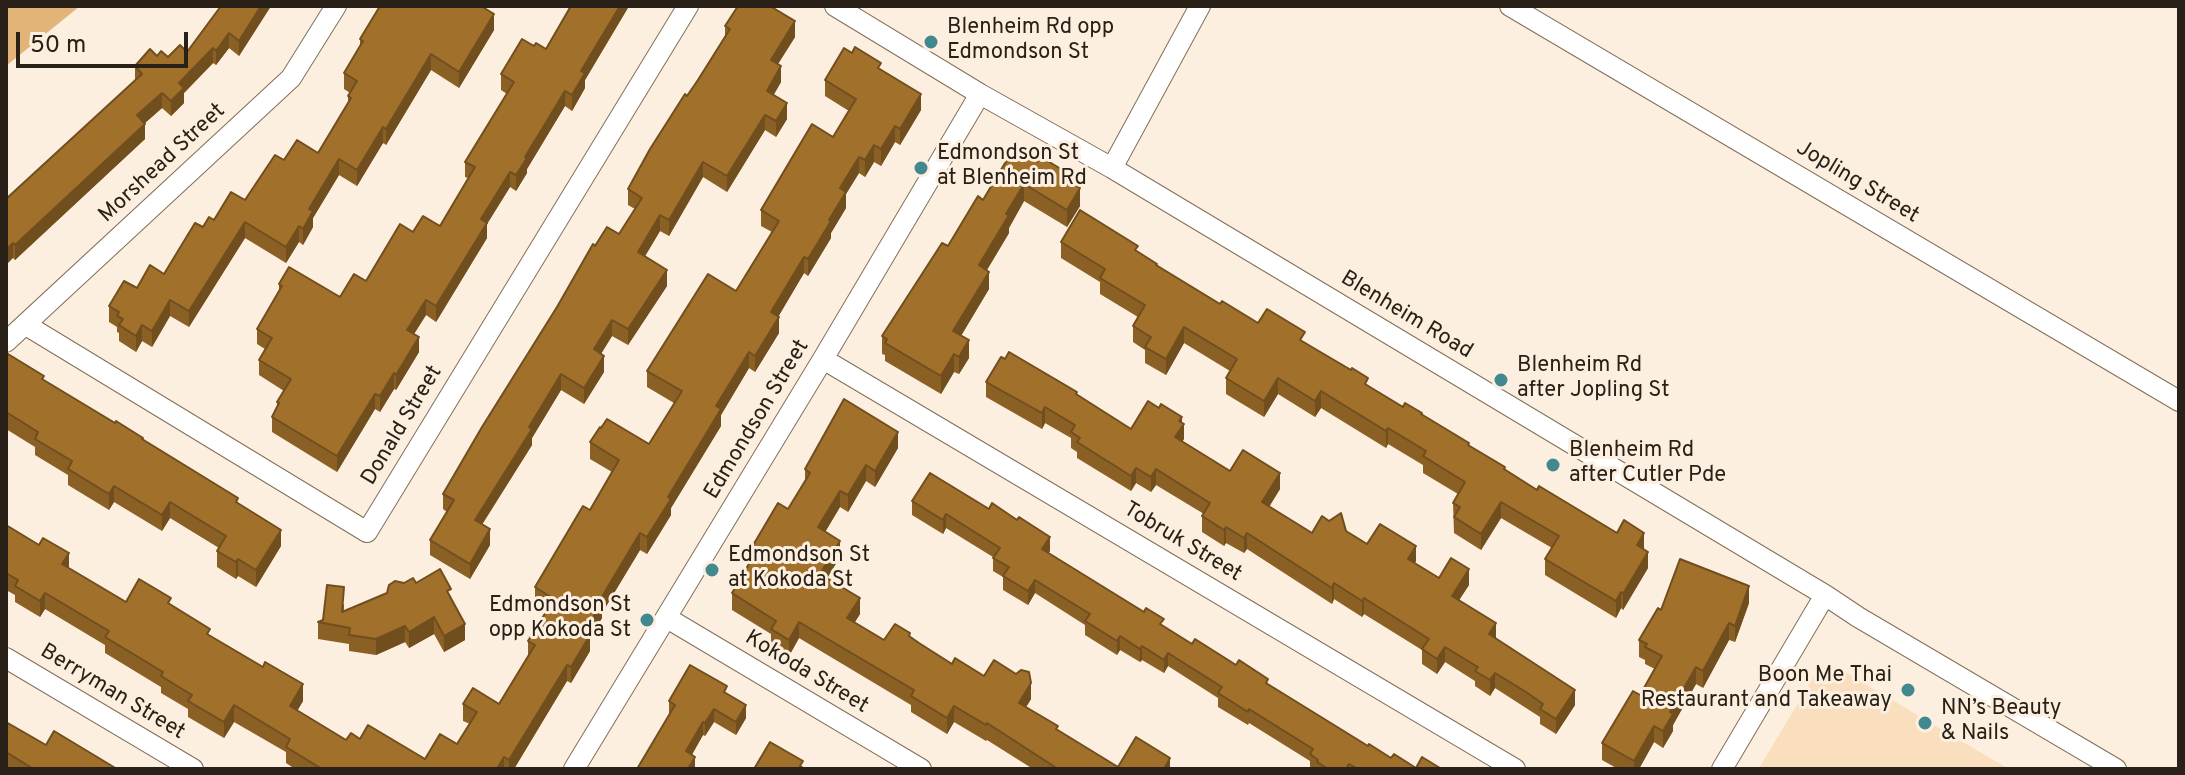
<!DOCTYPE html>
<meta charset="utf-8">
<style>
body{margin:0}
#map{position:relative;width:2185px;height:775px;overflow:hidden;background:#fcefdf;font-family:Overpass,sans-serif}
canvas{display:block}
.frame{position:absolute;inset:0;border:8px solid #292117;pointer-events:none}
.scale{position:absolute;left:16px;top:32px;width:172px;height:36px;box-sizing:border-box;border:4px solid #292117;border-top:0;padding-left:10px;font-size:24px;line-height:28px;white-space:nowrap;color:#292117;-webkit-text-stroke:6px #fcefdf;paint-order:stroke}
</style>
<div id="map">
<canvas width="2185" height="775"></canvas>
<div class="frame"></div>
<div class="scale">50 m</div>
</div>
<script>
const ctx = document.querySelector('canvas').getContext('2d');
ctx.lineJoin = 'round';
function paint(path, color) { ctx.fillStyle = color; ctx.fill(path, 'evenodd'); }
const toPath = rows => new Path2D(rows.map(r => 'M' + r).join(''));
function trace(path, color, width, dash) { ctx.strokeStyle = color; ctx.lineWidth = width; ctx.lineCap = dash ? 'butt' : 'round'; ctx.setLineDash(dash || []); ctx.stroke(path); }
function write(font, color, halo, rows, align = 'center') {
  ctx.font = font + ' Overpass,sans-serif'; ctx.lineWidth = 6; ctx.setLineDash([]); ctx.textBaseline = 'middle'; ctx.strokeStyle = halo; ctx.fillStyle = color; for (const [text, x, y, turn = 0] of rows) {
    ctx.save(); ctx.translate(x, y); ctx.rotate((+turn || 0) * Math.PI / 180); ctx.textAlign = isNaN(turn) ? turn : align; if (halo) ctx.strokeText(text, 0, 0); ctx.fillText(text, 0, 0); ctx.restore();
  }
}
paint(toPath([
 [1837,667,1939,728,2009,769,1759,768,1818,670]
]), '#fadfbe');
paint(toPath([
 [6,6,80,6,6,66]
]), '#e3b477');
const street = toPath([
 [835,6,980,94,1112,168,1825,595,1858,617,2116,769],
 [1510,6,2179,401],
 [1112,168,1200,6],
 [26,325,367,532,688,6],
 [6,342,291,78,336,6],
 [823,359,1515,769],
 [667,618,921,769],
 [6,658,193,769],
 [574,769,823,359,980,94],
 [1722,769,1825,595]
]);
trace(street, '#836f58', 22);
trace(street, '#fff', 20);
paint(toPath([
 [271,6,239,56,229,48,216,65,213,63,184,93,184,103,171,116,162,108,145,123,145,139,15,260,13,258,6,199,135,81,135,66,157,56,168,57,187,52],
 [570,6,629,6,585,80,585,88,572,111,565,106,527,169,527,173,516,191,510,187,487,224,487,238,436,322,426,315,414,334,419,352,396,390,394,389,380,412,375,409,337,472,272,432,272,417,277,407,277,402,284,391,259,375,259,360,265,349,257,344,257,329,279,292,279,284,340,297,366,281,413,232,440,226,468,178,465,177,465,162,507,94,501,90,501,74,534,46,546,49],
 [725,26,795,37,778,64,781,82,773,95,787,119,776,137,765,130,727,192,703,177,669,236,660,231,645,256,667,286,628,345,612,336,601,354,604,372,584,404,561,390,532,438,532,445,482,524,490,545,470,579,430,555,430,540,447,512,443,509,443,494,595,246,619,234,635,209,628,205,628,189,725,36],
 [494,30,459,88,431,70,386,145,383,143,357,186,339,175,313,218,313,227,303,245,299,242,286,263,245,238,189,327,170,316,152,347,142,341,136,352,119,341,119,333,117,332,117,327,109,322,109,306,137,288,164,274,203,227,245,200,284,160,318,153,348,103,348,96,350,93,344,89,344,73,360,47,360,39],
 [881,69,921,110,900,145,895,142,881,166,874,162,865,177,859,173,846,194,846,208,831,233,831,238,808,276,804,273,778,317,779,333,755,372,749,368,721,415,721,426,671,508,671,515,647,554,640,550,602,613,602,618,590,638,590,651,571,683,567,681,514,769,295,769,286,763,286,752,234,722,224,738,188,717,188,709,161,693,161,687,105,653,105,645,45,609,40,617,15,602,15,595,6,590,6,525,69,568,126,602,171,604,210,636,303,701,297,711,346,740,360,739,425,759,457,744,470,724,463,721,463,704,499,704,528,656,528,641,547,611,535,603,535,587,590,510,612,472,590,459,590,442,649,444,674,403,647,387,647,371,736,291,772,232,761,226,761,210,833,137,849,111,825,96,825,80],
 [1014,148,1066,179,1080,206,1067,227,1024,201,1009,228,1009,233,987,270,989,289,961,336,969,358,959,374,954,372,941,394,885,361,885,355,882,354,882,336,948,246,983,200],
 [1061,242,1138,252,1157,266,1220,304,1258,323,1305,342,1368,386,1403,407,1422,415,1537,490,1644,549,1648,568,1623,610,1621,608,1616,618,1545,575,1545,559,1552,548,1501,518,1481,550,1454,533,1453,503,1458,494,1423,473,1423,465,1388,444,1386,448,1321,408,1315,417,1278,394,1264,417,1226,394,1226,378,1230,371,1184,343,1166,375,1145,363,1145,350,1133,342,1133,326,1138,317,1100,294,1100,282,1061,258],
 [6,358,143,440,238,504,281,546,256,587,238,576,236,579,217,567,217,551,219,548,170,518,162,531,114,502,109,510,68,485,68,475,35,455,35,447,6,429],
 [1005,359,1077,395,1131,429,1182,423,1184,439,1182,441,1230,471,1280,489,1269,507,1312,533,1346,531,1367,544,1416,561,1415,563,1439,578,1469,585,1459,600,1496,639,1575,705,1556,734,1540,724,1540,717,1526,708,1495,688,1490,696,1475,686,1475,681,1445,662,1437,674,1422,664,1422,650,1364,614,1362,617,1334,599,1332,604,1247,549,1244,553,1226,543,1224,546,1202,532,1202,516,1204,514,1156,485,1151,492,1136,483,1131,491,1077,458,1077,452,1071,448,1071,438,1045,423,1042,429,986,397,986,382],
 [898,448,875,487,866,481,848,512,840,507,825,532,840,557,827,578,860,614,855,622,884,640,910,637,952,664,984,676,1031,699,1026,707,1058,730,1118,767,1170,769,1033,769,987,740,986,741,954,722,947,734,911,712,911,705,799,638,789,656,771,646,771,634,732,610,732,593,752,558,752,547,788,509,805,482,805,469],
 [912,501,1050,551,1048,553,1192,644,1236,665,1368,746,1391,758,1416,768,1440,769,1311,769,1310,768,1310,761,1249,723,1248,725,1218,707,1218,698,1168,666,1164,673,1142,660,1140,662,1120,650,1117,655,1085,635,1085,625,1035,593,1028,605,1003,590,1003,577,993,571,993,557,946,528,943,534,912,515],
 [404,583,416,583,451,598,465,640,444,652,434,634,409,648,405,642,376,655,349,651,349,644,318,639,318,622,323,620,344,604,344,612,387,593],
 [1749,603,1735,642,1729,640,1703,688,1696,684,1673,725,1673,731,1663,748,1654,742,1639,769,1618,769,1602,760,1602,743,1640,695,1655,669,1645,664,1645,660,1639,657,1639,640],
 [727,694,746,718,736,735,714,722,705,736,703,735,692,755,695,769,669,714,669,701],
 [6,722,46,745,117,769,6,769]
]), '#8a6025');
paint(toPath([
 [261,6,271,6,239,56,239,41],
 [620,6,629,6,585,80,585,88,572,111,572,95,581,71],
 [494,14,494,30,459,88,459,72],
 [795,21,795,37,771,75,771,60],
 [229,33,229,48,216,65,216,51],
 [213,48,213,63,184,93,184,103,171,116,171,101,179,83],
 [431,54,431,70,386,145,386,129],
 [781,66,781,82,767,107,767,91],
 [565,91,565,106,527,169,527,173,516,191,516,175,525,157],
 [162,93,162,108,137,130,137,115],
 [921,94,921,110,900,145,900,129],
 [787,103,787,119,776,137,776,121],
 [765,115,765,130,727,192,727,176],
 [145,124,145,139,15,260,15,245],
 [895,126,895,142,881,166,881,149],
 [383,127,383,143,357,186,357,170],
 [874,145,874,162,865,177,865,160],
 [859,157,859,173,846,194,846,208,831,233,831,238,808,276,808,259,829,220,840,188],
 [339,159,339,175,313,218,313,227,303,245,303,229,309,209],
 [703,162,703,177,669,236,669,220],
 [510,172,510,187,487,224,487,238,436,322,436,306,481,219],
 [1024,184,1024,201,1009,228,1009,233,979,283,979,265],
 [1080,188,1080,206,1067,227,1067,210],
 [660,215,660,231,638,268,638,252],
 [245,222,245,238,189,327,189,311],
 [299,226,299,242,286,263,286,247],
 [13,243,13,258,6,265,6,250],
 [804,257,804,273,771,329,771,312],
 [667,270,667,286,628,345,628,329],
 [989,272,989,289,953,349,953,331],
 [170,300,170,316,152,347,152,331],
 [426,300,426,315,407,345,407,330],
 [779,317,779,333,755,372,755,356],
 [612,320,612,336,594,365,594,349],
 [142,325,142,341,136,352,136,336],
 [1184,327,1184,343,1166,375,1166,359],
 [419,337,419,352,396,390,396,375],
 [969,340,969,358,959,374,959,357],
 [749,352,749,368,721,415,721,426,671,508,671,515,647,554,647,537,716,406],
 [954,354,954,372,941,394,941,376],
 [604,356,604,372,584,404,584,388],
 [394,373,394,389,380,412,380,396],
 [561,374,561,390,532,438,532,445,475,536,475,520],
 [1278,378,1278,394,1264,417,1264,401],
 [1321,391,1321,408,1315,417,1315,401],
 [375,394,375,409,337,472,337,456],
 [1045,407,1045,423,1042,429,1042,413],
 [1182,417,1182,426,1184,424,1184,439,1175,453,1175,437,1179,421],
 [1388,428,1388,444,1386,448,1386,431],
 [898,432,898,448,875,487,875,471],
 [866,465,866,481,848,512,848,495],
 [1136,468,1136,483,1131,491,1131,476],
 [1156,469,1156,485,1151,492,1151,477],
 [1280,473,1280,489,1262,518,1262,502],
 [114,486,114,502,109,510,109,494],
 [840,491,840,507,818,544,818,527],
 [170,502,170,518,162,531,162,515],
 [1501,502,1501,518,1481,550,1481,534],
 [946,514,946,528,943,534,943,520],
 [1226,527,1226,543,1224,546,1224,530],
 [490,529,490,545,470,579,470,564],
 [281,530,281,546,256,587,256,570],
 [640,533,640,550,602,613,602,618,590,638,590,651,571,683,571,667,585,631,600,600],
 [1247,533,1247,549,1244,553,1244,538],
 [1644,533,1644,549,1637,545],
 [1050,537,1050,551,1042,563,1042,549],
 [840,541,840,557,820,590,820,574],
 [1416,546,1416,561,1408,574,1408,559],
 [1648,552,1648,568,1623,610,1623,594],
 [69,553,69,569,62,564],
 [238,559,238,576,236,579,236,562],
 [1469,569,1469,585,1452,611,1452,596],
 [1035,580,1035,593,1028,605,1028,591],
 [1334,583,1334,599,1332,604,1332,588],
 [1749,586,1749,603,1735,642,1735,626],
 [1621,592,1621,608,1616,618,1616,601],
 [45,593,45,609,40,617,40,601],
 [860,598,860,614,847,634,847,618],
 [1364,598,1364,614,1362,617,1362,601],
 [434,617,434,634,409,648,409,632],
 [799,622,799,638,789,656,789,640],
 [1496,623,1496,639,1489,634],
 [1729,623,1729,640,1703,688,1703,671],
 [465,624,465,640,444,652,444,636],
 [405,626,405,642,376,655,376,639],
 [1120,636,1120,650,1117,655,1117,641],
 [1142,646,1142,660,1140,662,1140,649],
 [1445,647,1445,662,1437,674,1437,659],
 [1168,653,1168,666,1164,673,1164,660],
 [567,665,567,681,514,769,509,769,509,760],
 [1696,667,1696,684,1673,725,1673,731,1663,748,1663,731,1670,712],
 [1495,673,1495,688,1490,696,1490,680],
 [1031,683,1031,699,1019,719,1019,703],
 [303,684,303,701,290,723,290,706],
 [1575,690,1575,705,1556,734,1556,719],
 [234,705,234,722,224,738,224,722],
 [746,705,746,718,736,735,736,722],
 [954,706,954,722,947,734,947,718],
 [714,709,714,722,705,736,705,723],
 [703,722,703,735,686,764,686,751],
 [1654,726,1654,742,1639,769,1634,769,1634,761],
 [504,757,504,769,497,769],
 [695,757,695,769,688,769],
 [1170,758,1170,769,1164,769]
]), '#714e1e');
const building = toPath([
 [221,6,261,6,239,41,229,33,216,51,213,48,179,83,184,88,171,101,162,93,137,115,145,124,15,245,13,243,6,250,6,199,142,74,135,66,150,49,157,56,161,51,168,57,180,45,187,52,221,6],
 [380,6,481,6,494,14,459,72,431,54,386,129,383,127,357,170,339,159,309,209,313,211,303,229,299,226,286,247,245,222,189,311,170,300,152,331,142,325,136,336,119,325,123,319,117,316,119,312,109,306,124,281,137,288,150,265,164,274,195,223,203,227,209,217,214,220,231,192,245,200,275,155,284,160,297,140,318,153,351,98,348,96,357,81,344,73,363,41,360,39,380,6],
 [571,6,620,6,581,71,585,73,572,95,565,91,525,157,527,158,516,175,510,172,481,219,487,223,436,306,426,300,407,330,419,337,396,375,394,373,380,396,375,394,337,456,272,417,279,403,277,402,291,379,259,360,272,338,257,329,282,286,279,284,289,267,340,297,354,274,366,281,400,224,413,232,423,216,440,226,475,167,465,162,514,82,501,74,522,39,534,46,536,43,546,49,571,6],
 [738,6,770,6,795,21,771,60,781,66,767,91,787,103,776,121,765,115,727,176,703,162,669,220,660,215,638,252,667,270,628,329,612,320,594,349,604,356,584,388,561,374,529,427,532,429,475,520,490,529,470,564,430,540,454,500,443,494,482,427,557,307,593,244,595,246,607,227,619,234,642,198,628,189,650,149,685,94,687,96,698,80,730,29,725,26,738,6],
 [855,47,881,63,878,68,921,94,900,129,895,126,881,149,874,145,865,160,859,157,840,188,846,192,829,220,831,221,808,259,804,257,771,312,779,317,755,356,749,352,716,406,721,409,668,497,671,499,647,537,640,533,600,600,602,602,585,631,590,635,571,667,567,665,509,760,504,757,497,769,322,769,286,747,290,739,234,705,224,722,188,701,192,695,161,676,163,672,105,637,109,631,45,593,40,601,15,586,18,580,6,573,6,525,39,545,43,538,69,553,62,564,126,602,139,579,171,598,168,603,210,629,207,634,263,667,265,662,303,684,290,706,346,740,351,733,360,739,368,725,425,759,440,734,457,744,477,712,463,704,473,688,499,704,535,645,528,641,554,599,535,587,583,506,590,510,619,460,590,442,600,427,601,428,607,419,649,444,682,391,647,371,708,274,736,291,779,221,761,210,812,124,833,137,856,99,825,80,844,48,852,53,855,47],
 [1014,148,1037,162,1041,157,1066,172,1062,177,1080,188,1067,210,1024,184,1006,214,1009,215,979,265,989,272,953,331,969,340,959,357,954,354,941,376,885,343,887,339,882,336,942,243,948,246,978,196,983,200,1014,148],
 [1080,210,1138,246,1135,250,1157,264,1156,265,1220,304,1222,301,1258,323,1267,309,1305,332,1300,340,1351,370,1352,368,1368,378,1365,384,1403,407,1405,403,1422,413,1421,414,1469,443,1468,445,1505,467,1504,469,1537,490,1539,486,1617,533,1624,520,1644,533,1637,545,1648,552,1623,594,1621,592,1616,601,1545,559,1559,536,1501,502,1481,534,1454,517,1460,507,1453,503,1465,482,1423,456,1426,451,1388,428,1386,431,1321,391,1315,401,1278,378,1264,401,1226,378,1237,359,1184,327,1166,359,1145,347,1151,337,1133,326,1145,305,1100,278,1105,269,1061,242,1080,210],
 [1009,352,1077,392,1076,394,1131,429,1148,401,1159,408,1161,404,1182,417,1179,421,1184,424,1175,437,1230,471,1243,450,1280,473,1262,502,1312,533,1322,516,1329,521,1341,513,1346,531,1367,544,1380,524,1416,546,1408,559,1439,578,1451,558,1469,569,1452,596,1496,623,1489,634,1575,690,1556,719,1540,709,1543,704,1526,692,1495,673,1490,680,1475,671,1478,667,1445,647,1437,659,1422,649,1429,639,1364,598,1362,601,1334,583,1332,588,1247,533,1244,538,1226,527,1224,530,1202,516,1210,503,1156,469,1151,477,1136,468,1131,476,1077,442,1080,438,1071,432,1075,425,1045,407,1042,413,986,382,1001,357,1005,359,1009,352],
 [8,354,44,376,42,379,115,423,116,421,143,438,142,439,238,498,236,502,281,530,256,570,238,559,236,562,217,551,226,536,170,502,162,515,114,486,109,494,68,469,72,461,35,439,38,432,6,412,6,358,8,354],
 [844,399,898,432,875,471,866,465,848,495,840,491,818,527,840,541,820,574,860,598,847,618,884,640,895,624,910,633,909,636,919,643,952,664,955,658,984,676,994,660,1016,674,1021,670,1029,672,1031,683,1019,703,1058,726,1056,729,1118,767,1136,737,1170,758,1164,769,1058,769,987,723,986,725,954,706,947,718,911,696,914,690,799,622,789,640,771,629,776,621,732,593,757,550,752,547,778,503,788,509,810,473,805,469,844,399],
 [930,473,989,509,992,503,1017,520,1019,517,1050,537,1042,549,1144,612,1146,608,1164,619,1160,624,1192,644,1195,639,1236,665,1239,660,1268,679,1266,683,1368,746,1369,744,1391,758,1394,754,1416,768,1422,757,1440,768,1358,769,1349,764,1346,769,1328,769,1317,762,1318,760,1310,754,1313,749,1249,709,1248,712,1218,693,1222,687,1168,653,1164,660,1142,646,1140,649,1120,636,1117,641,1085,621,1090,614,1035,580,1028,591,1003,576,1009,567,993,558,1000,548,946,514,943,520,912,501,930,473],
 [1680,559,1749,586,1735,626,1729,623,1703,671,1696,667,1670,712,1673,714,1663,731,1654,726,1634,761,1602,743,1633,691,1640,695,1662,656,1645,647,1647,644,1639,640,1658,608,1661,610,1680,559],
 [440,569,451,589,447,591,465,624,444,636,434,617,409,632,405,626,376,639,349,635,350,628,318,622,323,620,327,585,344,587,342,612,387,593,389,585,395,581,404,583,413,578,416,583,440,569],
 [690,665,727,686,724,692,746,705,736,722,714,709,705,723,703,722,686,751,695,757,688,769,637,769,675,705,669,701,690,665],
 [6,722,46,745,54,731,117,769,32,769,32,768,6,752,6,722],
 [770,742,803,761,800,766,805,769,754,769,770,742]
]);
paint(building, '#a1702b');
trace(building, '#714e1e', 2);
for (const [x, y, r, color] of [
 [931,42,8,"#41898e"],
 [921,168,8,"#41898e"],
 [1501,380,8,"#41898e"],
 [1553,465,8,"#41898e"],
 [712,570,8,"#41898e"],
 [647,620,8,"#41898e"],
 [1908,690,8,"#41898e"],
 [1925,723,8,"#41898e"]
]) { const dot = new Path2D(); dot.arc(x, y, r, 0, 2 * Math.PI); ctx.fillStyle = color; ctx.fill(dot); trace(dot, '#fcefdf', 3); }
write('22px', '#292117', '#fcefdf', [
 ["Blenheim Rd opp",947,29],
 ["Edmondson St",947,54],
 ["Edmondson St",937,155],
 ["at Blenheim Rd",937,180],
 ["Blenheim Rd",1517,367],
 ["after Jopling St",1517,392],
 ["Blenheim Rd",1569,452],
 ["after Cutler Pde",1569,477],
 ["Edmondson St",728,557],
 ["at Kokoda St",728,582],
 ["Edmondson St",631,607,"right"],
 ["opp Kokoda St",631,632,"right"],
 ["Boon Me Thai",1892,677,"right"],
 ["Restaurant and Takeaway",1892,702,"right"],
 ["NN’s Beauty",1941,710],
 ["& Nails",1941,735]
], 'left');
write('22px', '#292117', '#fcefdf', [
 ["Morshead Street",163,164,-43],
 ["Jopling Street",1857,183,31],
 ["Blenheim Road",1406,316,31],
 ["Edmondson Street",758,420,-59],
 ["Donald Street",403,426,-59],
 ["Tobruk Street",1182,543,31],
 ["Kokoda Street",806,673,31],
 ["Berryman Street",112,693,31]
]);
</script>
